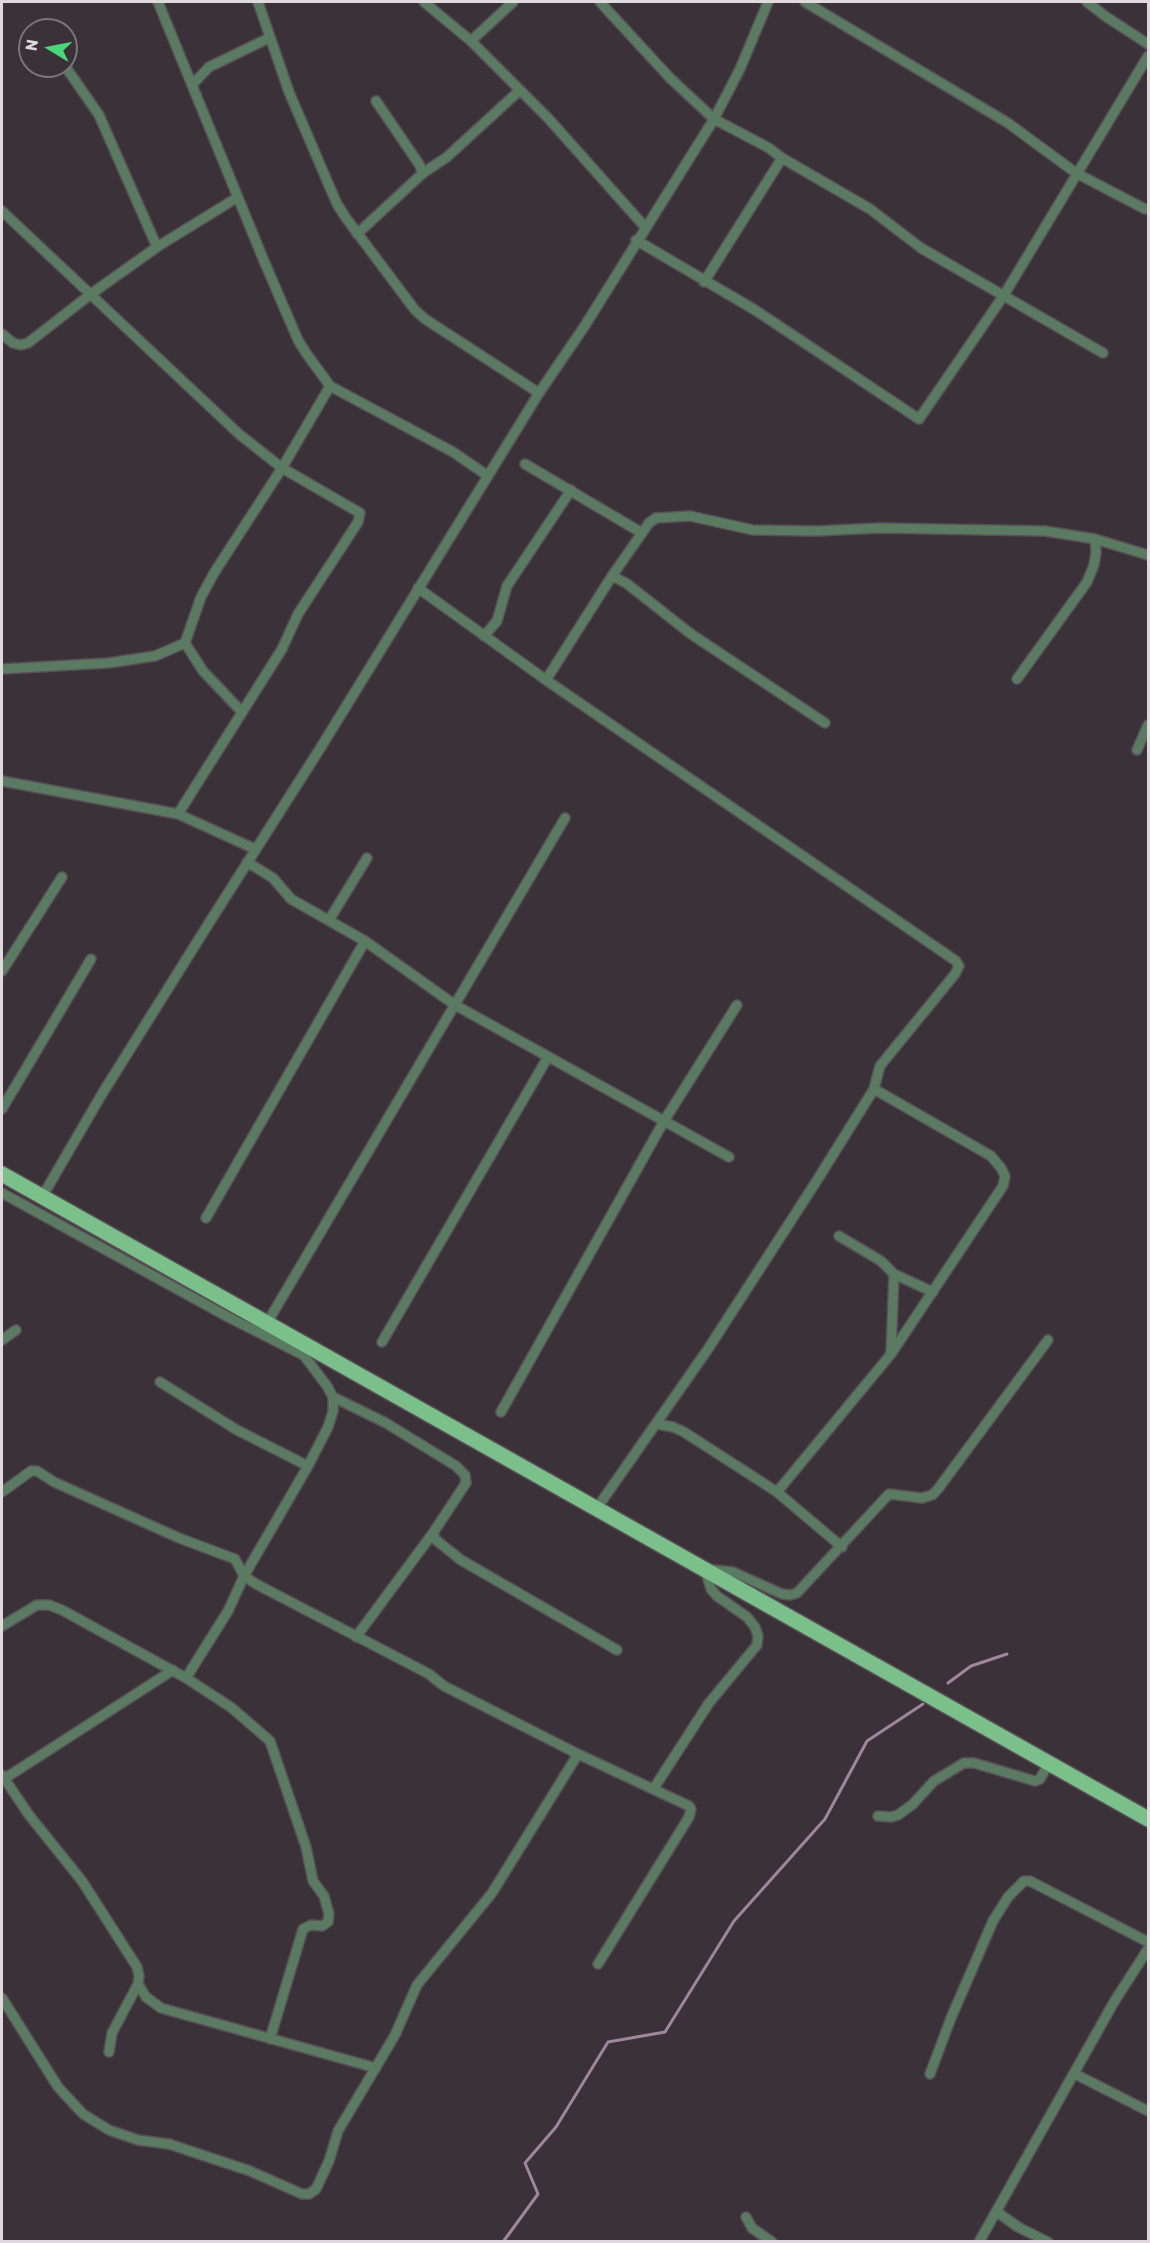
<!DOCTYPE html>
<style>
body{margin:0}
#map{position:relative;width:1150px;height:2243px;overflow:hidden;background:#3a3139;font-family:Rubik,sans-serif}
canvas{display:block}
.frame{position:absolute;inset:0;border:3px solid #dfd9de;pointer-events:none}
.north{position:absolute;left:18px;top:18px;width:60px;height:60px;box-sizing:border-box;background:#3a3139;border:2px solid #7c747b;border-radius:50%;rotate:280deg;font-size:16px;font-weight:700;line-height:24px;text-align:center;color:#dfd9de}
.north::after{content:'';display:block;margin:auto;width:21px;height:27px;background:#48d778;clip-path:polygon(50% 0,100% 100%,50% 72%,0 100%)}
</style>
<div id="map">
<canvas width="1150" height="2243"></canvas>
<div class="frame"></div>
<div class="north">N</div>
</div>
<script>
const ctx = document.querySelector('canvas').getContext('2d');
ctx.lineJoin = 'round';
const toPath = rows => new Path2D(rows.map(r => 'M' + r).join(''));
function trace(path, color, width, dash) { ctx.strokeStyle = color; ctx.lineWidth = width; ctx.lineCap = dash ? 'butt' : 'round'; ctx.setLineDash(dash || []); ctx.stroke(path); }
trace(toPath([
 [948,1683,971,1666,1007,1654],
 [503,2242,538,2194,525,2163,556,2127,608,2042,665,2032,734,1921,825,1819,867,1741,923,1704]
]), '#a0869d', 3);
const minor = toPath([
 [158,2,264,261,298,340,306,353,330,386,453,452,488,476],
 [258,2,289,92,337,204,346,218,415,310,425,319,539,393],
 [424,2,471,41,548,118,645,227],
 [600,2,670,78,714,119,769,148,782,158,870,209,921,248,1103,353],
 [805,2,1008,123,1076,173,1145,209],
 [1087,2,1105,16,1148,44],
 [471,41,513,2],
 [65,66,99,115,157,247],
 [192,85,209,67,269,38],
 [423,173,447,157,520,90],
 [2,211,239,434,282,468,360,513,358,522,298,614,282,649,178,814],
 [357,234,423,173,419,164,376,101],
 [636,240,755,310,919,419,1004,295,1148,56],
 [704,282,782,158],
 [2,334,13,343,21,345,28,343,91,294,157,247,238,197],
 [525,464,642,533],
 [612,576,626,583,691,634,825,723],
 [418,588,546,680,956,961,959,966,955,974,880,1066,874,1089,814,1185,708,1349,597,1508],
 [484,636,497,621,507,586,571,490],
 [185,643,203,671,241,711],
 [2,669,108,663,155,656,185,643,201,597,214,573,282,468,330,386],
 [1017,679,1087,582,1094,565,1096,552,1095,539],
 [546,680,612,576,649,523,656,518,690,516,753,530,816,531,880,528,1045,531,1095,539,1148,555],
 [1137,750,1148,725],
 [2,781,178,814,255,849],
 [247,862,273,878,291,899,365,941,455,1005,729,1157],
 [329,920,367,858],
 [2,971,62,877],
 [2,1109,91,959],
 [2,1193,230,1318,301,1354],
 [42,1197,102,1094,209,923,321,747,539,393,584,327,714,119,740,69,768,2],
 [206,1218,365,941],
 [839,1236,881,1261,894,1274,933,1292],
 [267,1323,565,818],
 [2,1340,16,1330],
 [382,1342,548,1057],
 [891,1352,894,1274],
 [160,1382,237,1430,308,1466],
 [333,1397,386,1423,456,1466,465,1475,466,1483,433,1533,436,1540,461,1560,617,1650],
 [501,1412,664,1121,737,1005],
 [657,1424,673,1427,684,1432,777,1492,842,1547],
 [2,1492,31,1471,37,1471,54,1482,179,1538,235,1559,244,1576,256,1584,429,1674,444,1686,578,1754,689,1806,691,1809,689,1817,598,1964],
 [777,1492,891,1354,1003,1186,1005,1176,1001,1168,991,1156,874,1089],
 [2,1626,37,1605,49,1605,62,1610,186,1678,232,1708,270,1741,306,1847,313,1881,324,1896,329,1914,328,1922,322,1926,311,1925,303,1929,270,2039],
 [356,1637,433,1533],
 [186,1678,228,1611,244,1576,308,1466,328,1427,333,1411,333,1397,327,1386,293,1341],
 [2,1775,29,1815,82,1881,137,1967,139,1976,138,1984,112,2033,109,2052],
 [4,1779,173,1670],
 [654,1788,709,1703,757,1645,758,1636,755,1627,747,1617,717,1596,711,1589,705,1569,733,1572,782,1594,790,1595,797,1593,889,1494,922,1498,932,1495,938,1489,1048,1340],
 [878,1816,891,1817,898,1815,913,1804,934,1781,964,1763,974,1763,1035,1781,1040,1779,1049,1763],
 [138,1984,146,1997,161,2008,376,2068],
 [2,1998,58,2087,83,2114,109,2130,138,2140,169,2144,250,2171,302,2194,309,2194,316,2189,329,2161,338,2131,395,2035,417,1985,492,1893,578,1754],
 [930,2074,951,2018,993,1921,1008,1897,1024,1881,1030,1881,1148,1942],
 [1075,2074,1148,2111],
 [997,2212,1018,2227,1048,2242],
 [746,2217,752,2228,772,2242],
 [979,2242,1114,2002,1148,1949]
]);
const primary = toPath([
 [2,1174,1148,1819]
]);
trace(minor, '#584f57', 12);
trace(primary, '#584f57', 18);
trace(minor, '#5a7a61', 9);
trace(primary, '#7bbf8b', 15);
</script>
